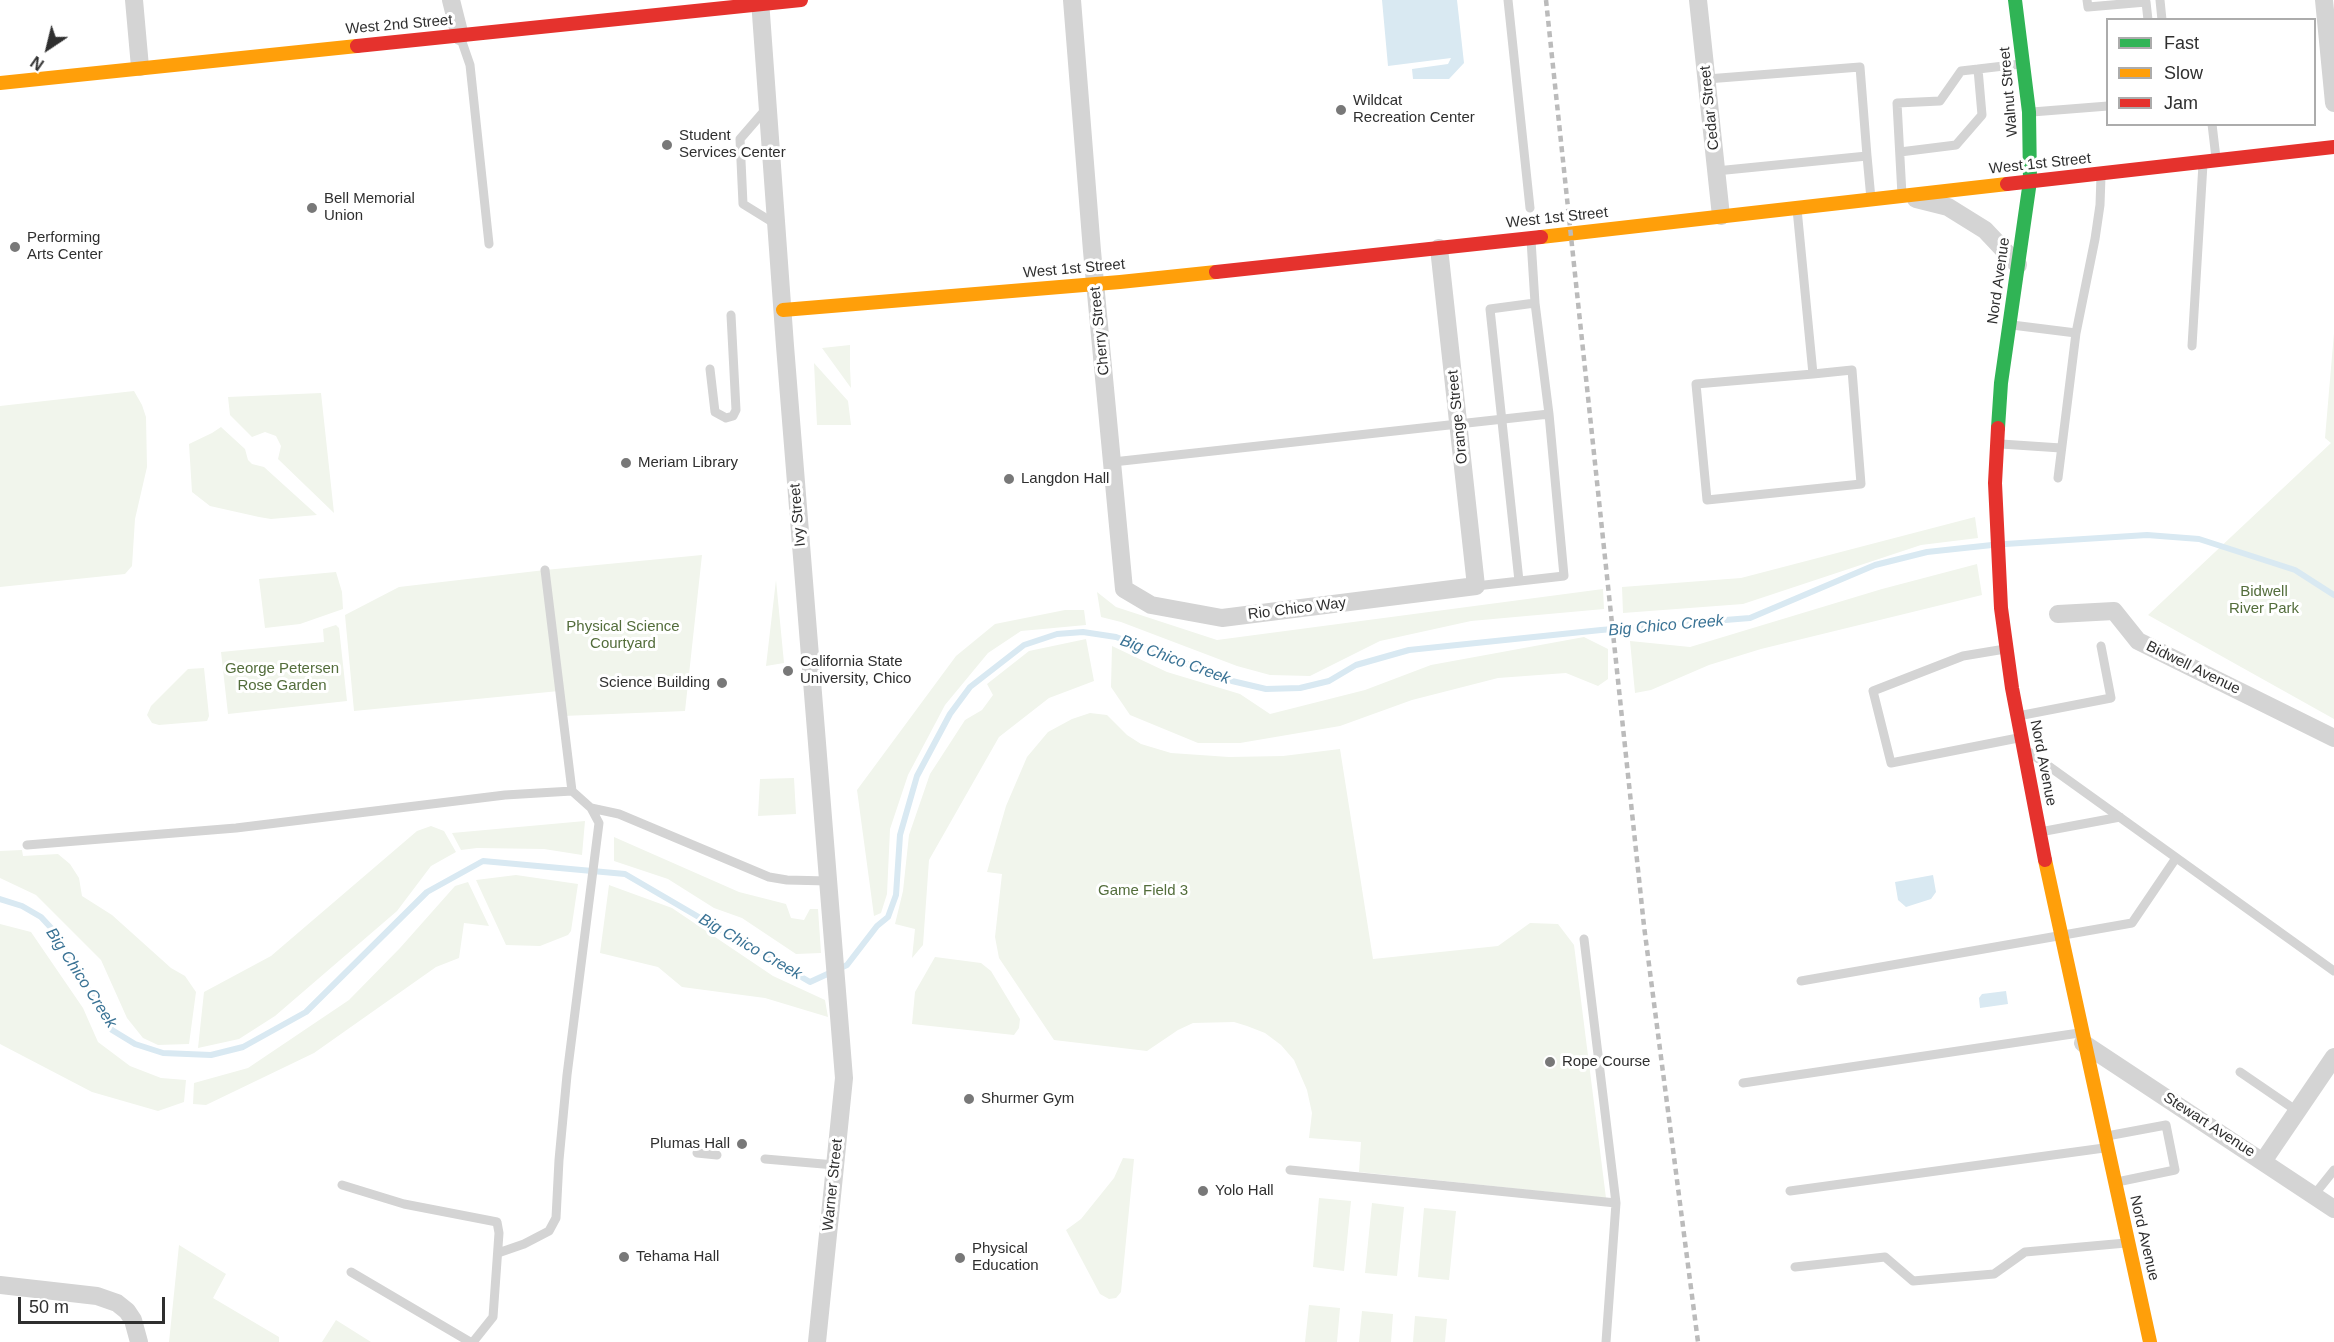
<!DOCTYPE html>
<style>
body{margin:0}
#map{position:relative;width:2334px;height:1342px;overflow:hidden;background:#fff;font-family:Helvetica,sans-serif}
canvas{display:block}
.legend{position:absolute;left:2106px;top:18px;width:210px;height:108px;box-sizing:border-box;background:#fff;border:2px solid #acacac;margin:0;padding:8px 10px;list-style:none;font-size:18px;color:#2f2f2f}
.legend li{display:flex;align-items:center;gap:12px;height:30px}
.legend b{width:30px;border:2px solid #acacac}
.north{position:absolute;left:18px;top:18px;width:60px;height:60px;-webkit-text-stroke:4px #fff;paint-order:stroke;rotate:215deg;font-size:16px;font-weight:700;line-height:24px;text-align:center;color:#2f2f2f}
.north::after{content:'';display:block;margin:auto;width:21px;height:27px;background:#2f2f2f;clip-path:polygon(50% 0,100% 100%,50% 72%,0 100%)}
.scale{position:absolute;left:18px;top:1297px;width:147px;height:27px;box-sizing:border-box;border:3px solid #2f2f2f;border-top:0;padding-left:8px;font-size:18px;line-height:21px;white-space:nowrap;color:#2f2f2f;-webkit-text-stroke:4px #fff;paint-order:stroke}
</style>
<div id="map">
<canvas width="2334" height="1342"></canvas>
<ul class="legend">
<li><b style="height:8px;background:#30b455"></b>Fast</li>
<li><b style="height:8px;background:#ff9f0a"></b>Slow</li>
<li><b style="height:8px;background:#e5322d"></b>Jam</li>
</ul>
<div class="north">N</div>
<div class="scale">50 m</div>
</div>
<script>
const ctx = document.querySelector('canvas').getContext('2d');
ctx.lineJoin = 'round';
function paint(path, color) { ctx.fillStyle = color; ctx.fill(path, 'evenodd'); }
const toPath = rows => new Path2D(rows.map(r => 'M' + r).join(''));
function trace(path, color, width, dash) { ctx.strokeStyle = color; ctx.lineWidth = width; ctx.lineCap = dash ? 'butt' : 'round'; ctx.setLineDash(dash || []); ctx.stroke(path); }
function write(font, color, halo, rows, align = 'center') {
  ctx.font = font + ' Helvetica,sans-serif'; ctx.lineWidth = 6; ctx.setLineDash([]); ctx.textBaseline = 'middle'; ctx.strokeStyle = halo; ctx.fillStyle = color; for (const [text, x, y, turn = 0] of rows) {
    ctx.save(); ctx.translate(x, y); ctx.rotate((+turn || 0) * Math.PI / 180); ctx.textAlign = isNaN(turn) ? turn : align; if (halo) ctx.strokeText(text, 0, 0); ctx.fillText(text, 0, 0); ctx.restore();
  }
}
paint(toPath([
 [2334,333,2334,719,2148,615,2331,443,2325,438],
 [850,345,850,368,851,388,822,348],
 [814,363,848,401,851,425,817,425],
 [134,391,142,405,146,417,147,467,135,519,132,566,125,574,0,587,0,406],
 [321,393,334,513,278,459,281,446,276,436,265,432,252,437,230,415,228,397],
 [221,427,245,449,248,460,252,464,264,467,317,515,271,519,259,517,210,506,192,492,189,444,212,433],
 [1975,517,1978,538,1921,545,1743,604,1623,613,1622,587,1741,578],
 [702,555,685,711,563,716,559,691,354,711,345,615,399,587,545,570],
 [1977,564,1982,595,1761,649,1709,665,1651,690,1635,693,1630,641,1690,647,1882,589],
 [336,572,342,592,343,609,300,624,265,628,259,579],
 [776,580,784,663,766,666],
 [1603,589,1604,609,1471,621,1380,641,1310,676,1270,675,1237,666,1121,622,1101,617,1097,592,1116,607,1217,640],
 [1065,610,1084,610,1086,625,1021,631,988,653,945,705,908,775,890,829,887,894,881,913,874,916,857,790,956,656,995,624],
 [336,625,339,628,347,701,228,714,221,652,324,642,323,629],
 [1584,637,1608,649,1608,679,1598,686,1566,673,1498,678,1412,700,1340,726,1240,743,1198,743,1130,715,1111,687,1112,646,1167,672,1240,694,1270,714,1365,690,1431,665],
 [1086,639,1094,681,1049,698,999,737,929,860,923,945,912,958,915,929,895,924,903,891,909,835,930,774,965,720,982,710,993,695,987,684,1029,651],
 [204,668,209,716,207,721,159,725,152,723,147,715,151,706,188,669],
 [1090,713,1107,715,1127,735,1141,744,1171,753,1229,757,1283,756,1340,749,1373,959,1498,946,1530,923,1558,924,1574,945,1606,1198,1359,1172,1361,1142,1309,1138,1312,1113,1307,1090,1294,1060,1281,1045,1265,1033,1247,1026,1234,1022,1193,1023,1178,1030,1147,1051,1054,1040,999,958,995,937,1002,874,987,872,1006,806,1027,757,1048,732,1072,719],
 [794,778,796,814,758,816,760,779],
 [585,821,582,855,544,849,477,848,461,850,452,833],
 [431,826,444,831,456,852,431,866,397,911,275,1016,239,1039,198,1048,204,992,271,956,417,831],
 [614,837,739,892,786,904,791,918,804,920,810,909,818,909,821,953,796,954,742,918,714,908,668,879,614,861],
 [22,850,23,856,58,854,70,864,79,878,82,896,112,915,171,968,185,976,196,992,189,1044,158,1045,143,1038,127,1018,101,960,36,895,0,878,0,851],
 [516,875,578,884,571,931,568,935,540,946,506,945,476,880],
 [468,882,489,926,464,923,459,958,436,967,314,1053,206,1105,193,1104,194,1083,248,1068,349,1000,400,948,455,886],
 [609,885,672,908,773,976,825,1000,828,1017,765,998,682,987,658,967,600,953],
 [0,924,31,932,83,1008,98,1042,130,1066,161,1078,186,1080,184,1102,158,1111,92,1092,0,1044],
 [935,957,981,963,991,971,1020,1019,1019,1028,1014,1035,912,1024,915,992],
 [1123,1158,1134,1159,1121,1292,1116,1298,1109,1299,1100,1294,1066,1230,1081,1219,1114,1178],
 [1319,1198,1351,1201,1344,1271,1313,1267],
 [1372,1203,1404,1207,1397,1276,1365,1273],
 [1424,1208,1456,1211,1449,1280,1418,1277],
 [179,1245,226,1274,213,1298,279,1337,279,1342,169,1342],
 [1309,1305,1340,1308,1337,1342,1305,1342],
 [1362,1311,1393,1314,1391,1342,1359,1342],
 [1415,1316,1447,1319,1445,1342,1413,1342],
 [336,1320,371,1342,322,1342]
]), '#f1f5ec');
paint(toPath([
 [1382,0,1457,0,1464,63,1449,79,1413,79,1412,69,1448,64,1451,58,1388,66],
 [1933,875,1936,892,1931,899,1906,907,1898,900,1895,882],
 [2006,991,2008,1004,1980,1008,1979,998,1982,994]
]), '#d9e9f2');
trace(toPath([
 [2005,544,2147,535,2199,539,2295,570,2334,595],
 [0,899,22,906,41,917,54,931,112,1030,135,1044,163,1053,211,1055,243,1047,306,1012,427,892,483,861,625,874,810,982,847,965,877,926,888,917,896,895,900,835,917,776,950,714,970,687,1024,645,1057,634,1083,632,1116,637,1232,681,1266,689,1300,688,1329,681,1356,665,1409,650,1601,630,1750,618,1875,565,1927,552,1992,545]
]), '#d9e9f2', 6);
trace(toPath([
 [1508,0,1530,208],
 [2087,0,2088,7,2146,2,2148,20],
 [2160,0,2162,20],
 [461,39,470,65,489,244],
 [1707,79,1860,67,1867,156],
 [766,109,740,139,743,204,777,225],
 [2032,112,2108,106],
 [2212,124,2216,158],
 [1900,152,1956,145,1982,115,1978,69],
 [1716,171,1867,156,1871,199],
 [1902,195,1897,103,1940,101,1961,71,2021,64],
 [1797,209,1813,374,1696,384,1707,500,1861,484,1852,370,1813,374],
 [1531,240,1535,303],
 [2012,325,2076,333,2058,478],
 [2076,333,2095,239,2100,205,2101,176],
 [2192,346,2203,164],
 [710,369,715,412,726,418,733,416,736,410,731,315],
 [2001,444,2061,448],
 [1113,462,1549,414],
 [1476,586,1564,576,1549,414,1535,303,1490,309,1519,581],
 [2005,649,1963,656,1873,691,1891,763,2018,738],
 [2018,716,2111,698,2101,646],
 [2029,752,2334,971],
 [591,808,619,814,769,877,787,880,828,881],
 [2040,832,2120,817],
 [27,845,236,828,505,795,572,791],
 [1584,939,1616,1203,1606,1342],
 [1801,981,2132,923,2176,858],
 [2240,1072,2297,1111],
 [1743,1083,2079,1033],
 [2107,1136,2166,1125,2175,1170,2117,1182],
 [697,1153,717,1155],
 [765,1159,835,1165],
 [1290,1170,1616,1203],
 [342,1185,404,1204,497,1222,499,1233,493,1317,473,1342],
 [1790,1191,2104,1148],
 [2314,1195,2334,1170],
 [498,1253,524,1244,549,1231,556,1218,559,1160,567,1075,599,823,591,808,572,791,545,570],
 [1795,1267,1885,1257,1913,1281,1994,1274,2025,1252,2126,1243],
 [351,1272,470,1342]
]), '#d4d4d4', 9);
trace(toPath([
 [134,0,140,67],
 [451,0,460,36],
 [760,0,785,346,844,1078,817,1342],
 [1072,0,1092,251,1124,589,1151,605,1222,618,1476,586,1439,248],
 [1698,0,1721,216],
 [2324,0,2334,103],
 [1916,199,1948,207,1985,230,2018,265],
 [2058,614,2114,611,2138,641,2334,738],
 [2083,1043,2334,1209],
 [2264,1160,2334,1057],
 [0,1285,97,1296,117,1303,127,1311,133,1320,139,1342]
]), '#d4d4d4', 18);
trace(toPath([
 [1998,428,2001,383,2030,181,2029,112,2015,0]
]), '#30b455', 14);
trace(toPath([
 [0,83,357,46],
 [1541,237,2007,184],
 [783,310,1120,282,1216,272],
 [2045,860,2150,1342]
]), '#ff9f0a', 14);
trace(toPath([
 [357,46,801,0],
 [2007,184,2334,147],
 [1216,272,1541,237],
 [1998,428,1995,483,2001,608,2012,688,2045,860]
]), '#e5322d', 14);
trace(toPath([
 [1546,0,1644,926,1698,1342]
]), '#bbb', 4.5, [6, 4.5]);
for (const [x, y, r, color] of [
 [1341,110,6,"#787878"],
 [667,145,6,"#787878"],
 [312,208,6,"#787878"],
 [15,247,6,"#787878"],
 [626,463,6,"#787878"],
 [1009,479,6,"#787878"],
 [788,671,6,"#787878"],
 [722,683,6,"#787878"],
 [1550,1062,6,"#787878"],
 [969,1099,6,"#787878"],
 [742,1144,6,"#787878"],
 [1203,1191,6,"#787878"],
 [624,1257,6,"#787878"],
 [960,1258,6,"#787878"]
]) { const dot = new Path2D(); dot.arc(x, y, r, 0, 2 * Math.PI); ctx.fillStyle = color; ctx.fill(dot); trace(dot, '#fff', 2); }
write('15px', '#2f2f2f', '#fff', [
 ["West 2nd Street",399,25,-5],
 ["Walnut Street",2009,92,-95],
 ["Cedar Street",1710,108,-96],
 ["West 1st Street",2040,164,-6],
 ["West 1st Street",1557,218,-6],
 ["West 1st Street",1074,269,-5],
 ["Nord Avenue",1999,281,-82],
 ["Cherry Street",1100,331,-96],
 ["Orange Street",1458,417,-96],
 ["Ivy Street",798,515,-95],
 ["Rio Chico Way",1297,609,-7],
 ["Bidwell Avenue",2193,668,26],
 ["Nord Avenue",2043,763,79],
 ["Stewart Avenue",2209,1125,33],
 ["Warner Street",833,1185,-84],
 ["Nord Avenue",2144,1238,77]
]);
write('15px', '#2f2f2f', '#fff', [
 ["Wildcat",1353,101],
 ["Recreation Center",1353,118],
 ["Student",679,136],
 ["Services Center",679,153],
 ["Bell Memorial",324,199],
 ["Union",324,216],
 ["Performing",27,238],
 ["Arts Center",27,255],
 ["Meriam Library",638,463],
 ["Langdon Hall",1021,479],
 ["California State",800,662],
 ["University, Chico",800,679],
 ["Science Building",710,683,"right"],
 ["Rope Course",1562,1062],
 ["Shurmer Gym",981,1099],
 ["Plumas Hall",730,1144,"right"],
 ["Yolo Hall",1215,1191],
 ["Physical",972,1249],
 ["Education",972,1266],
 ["Tehama Hall",636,1257]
], 'left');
write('15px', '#536d3b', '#fff', [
 ["Bidwell",2264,592],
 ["River Park",2264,609],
 ["Physical Science",623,627],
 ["Courtyard",623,644],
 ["George Petersen",282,669],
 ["Rose Garden",282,686],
 ["Game Field 3",1143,891]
]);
write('italic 16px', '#3a7395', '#fff', [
 ["Big Chico Creek",1666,626,-5],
 ["Big Chico Creek",1175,660,20],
 ["Big Chico Creek",750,947,30],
 ["Big Chico Creek",81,978,57]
]);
</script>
